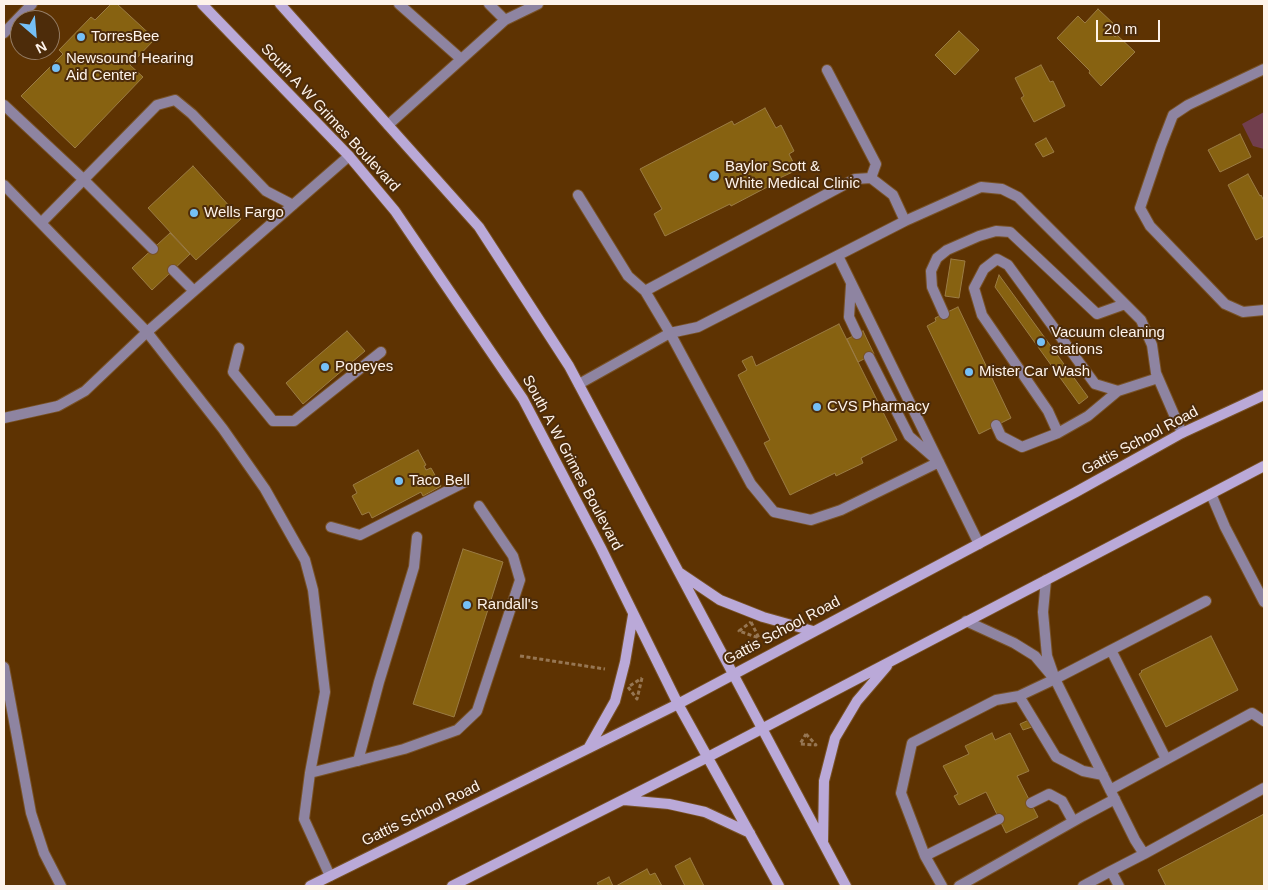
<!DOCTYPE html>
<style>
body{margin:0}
#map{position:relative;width:1268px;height:890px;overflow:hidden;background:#5e3302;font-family:Helvetica,sans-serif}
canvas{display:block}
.frame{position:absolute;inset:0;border:5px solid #fef3ea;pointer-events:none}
.north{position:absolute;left:10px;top:10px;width:50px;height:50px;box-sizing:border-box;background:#4d2c0a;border:1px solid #947c64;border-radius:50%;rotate:153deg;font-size:14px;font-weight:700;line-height:20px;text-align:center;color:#fef3ea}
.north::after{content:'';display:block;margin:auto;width:18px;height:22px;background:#75c0f6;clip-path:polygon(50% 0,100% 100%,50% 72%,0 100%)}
.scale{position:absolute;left:1096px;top:20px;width:64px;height:22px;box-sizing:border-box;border:2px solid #fef3ea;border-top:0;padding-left:6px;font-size:15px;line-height:18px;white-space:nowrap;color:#fef3ea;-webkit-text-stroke:4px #4d2c0a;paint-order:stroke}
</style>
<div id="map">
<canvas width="1268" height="890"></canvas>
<div class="frame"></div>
<div class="north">N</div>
<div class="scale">20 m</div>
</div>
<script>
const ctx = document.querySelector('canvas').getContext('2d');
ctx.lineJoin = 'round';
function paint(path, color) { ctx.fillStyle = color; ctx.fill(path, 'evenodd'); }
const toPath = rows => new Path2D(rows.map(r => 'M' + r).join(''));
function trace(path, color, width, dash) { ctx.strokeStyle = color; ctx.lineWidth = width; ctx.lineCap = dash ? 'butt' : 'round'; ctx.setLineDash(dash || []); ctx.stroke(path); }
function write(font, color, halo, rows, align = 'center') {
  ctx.font = font + ' Helvetica,sans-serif'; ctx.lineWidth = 4; ctx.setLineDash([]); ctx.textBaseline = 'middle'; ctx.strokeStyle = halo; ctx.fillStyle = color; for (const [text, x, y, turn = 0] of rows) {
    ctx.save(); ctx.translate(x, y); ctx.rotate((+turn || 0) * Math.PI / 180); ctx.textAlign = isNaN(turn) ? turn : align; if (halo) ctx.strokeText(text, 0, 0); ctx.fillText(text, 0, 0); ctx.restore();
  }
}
paint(toPath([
 [1264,112,1264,149,1253,146,1242,124]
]), '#713e4d');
const building = toPath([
 [111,4,117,4,155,39,130,65,143,77,75,148,21,96,63,54,59,50,91,17,95,20,111,4],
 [1098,9,1116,26,1110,32,1115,37,1117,35,1135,52,1101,86,1089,73,1090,71,1057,38,1078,16,1085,23,1098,9],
 [959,31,979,50,955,75,935,55,959,31],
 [1041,65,1050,82,1053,81,1065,106,1034,122,1021,98,1024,96,1015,78,1041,65],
 [765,108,776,128,781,125,794,151,789,154,797,170,771,182,773,184,731,206,730,204,665,236,654,214,662,209,640,169,732,121,734,125,765,108],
 [1240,134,1251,157,1220,172,1208,150,1240,134],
 [1046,138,1054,152,1043,157,1035,144,1046,138],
 [193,166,241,219,196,260,148,208,193,166],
 [1248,174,1260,196,1261,195,1264,201,1264,236,1256,240,1228,185,1248,174],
 [170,233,190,254,152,290,132,268,170,233],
 [951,259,965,261,959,298,945,296,951,259],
 [999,275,1088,397,1079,404,995,287,999,275],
 [958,307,1011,418,979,434,927,326,936,321,935,318,958,307],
 [839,324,897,440,861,458,863,463,836,476,835,473,790,495,764,443,770,440,738,375,747,370,742,361,752,356,756,366,839,324],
 [347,331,365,351,303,404,286,383,347,331],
 [863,331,874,354,858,362,847,339,863,331],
 [418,450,426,465,424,466,426,470,431,468,441,486,423,496,421,492,372,518,369,512,362,515,352,496,357,493,353,485,418,450],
 [463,549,503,562,454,717,413,704,463,549],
 [1211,636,1238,690,1166,727,1139,674,1142,672,1141,671,1211,636],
 [1029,720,1032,727,1023,730,1020,724,1029,720],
 [992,733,995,740,1010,733,1029,771,1017,776,1038,817,1006,833,986,792,959,805,954,796,958,794,943,766,969,754,965,746,992,733],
 [1264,814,1264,885,1261,886,1166,886,1158,870,1264,814],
 [690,858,704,886,685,886,675,866,690,858],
 [647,869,650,875,655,873,662,886,616,886,647,869],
 [609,877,613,886,599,886,597,883,609,877]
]);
paint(building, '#876211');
trace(building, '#9b7c44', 1);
const service = toPath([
 [399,4,461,59],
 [489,4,505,20],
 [1264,69,1188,105,1173,115,1161,146,1140,208,1150,226,1225,304,1243,312,1264,310],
 [827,70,876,164,871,178],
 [4,105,82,178,153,249],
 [388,125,505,20,538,4],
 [4,185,147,332,223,429,265,489,305,560,313,590,325,692,310,773,304,819,330,876],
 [578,195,628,276,645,291,670,333,751,484,774,512,811,520,841,510,939,462,909,436,869,357],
 [41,223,157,105,175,100,192,114,266,191,293,205],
 [838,256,979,544],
 [173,270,194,291],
 [851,285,849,317,857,334],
 [645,291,855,179,871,178,893,195,905,221],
 [944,314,932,287,931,271,937,258,947,250,979,236,996,231,1010,232,1097,314,1125,304],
 [239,348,233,372,273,421,294,421,381,352],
 [579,384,670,333,698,327,905,221,981,187,1002,189,1018,197,1141,320,1152,345,1156,373,1182,433],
 [4,418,58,406,85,391,147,332,349,156],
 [996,425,1001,436,1022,447,1058,433,1088,416,1118,391,1158,378],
 [1058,433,1048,411,982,315,974,288,984,269,997,259,1008,265,1095,384,1118,391],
 [331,527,360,535,465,482],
 [1046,580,1043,612,1047,656,1055,679,1135,840,1144,854,1111,871,1119,886],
 [966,621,1014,643,1035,656,1051,675],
 [1111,650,1166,759],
 [4,667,31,813,44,853,61,886],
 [1019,696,1056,757,1083,771,1103,775],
 [358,761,379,682,414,567,417,537],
 [310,773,404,749,457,730,477,711,520,580,513,556,479,506],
 [1110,790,1252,713,1264,721],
 [1031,803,1049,794,1062,801,1073,821],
 [1144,854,1264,788],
 [925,856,999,819],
 [942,886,925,856,901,793,912,743,996,700,1019,696,1055,679,1206,601],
 [959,886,1083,816,1115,799],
 [1083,886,1111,871]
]);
const minor = toPath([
 [4,33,32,4],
 [1211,494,1225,527,1264,602]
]);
const secondary = toPath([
 [202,4,349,156,395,211,523,399,601,548,678,704,779,886],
 [280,4,479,227,569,366,846,886],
 [680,573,720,600,763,617,813,631],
 [589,747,615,701,625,662,633,615],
 [624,800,669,804,705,812,750,833],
 [823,842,824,781,835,738,857,701,887,666],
 [310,886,678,704,1076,492,1182,433,1264,395],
 [452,886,708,757,1264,466]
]);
trace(service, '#785227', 12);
trace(minor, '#785227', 12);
trace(secondary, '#785227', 12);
trace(toPath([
 [751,622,759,638,739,631,751,622],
 [520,656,605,669],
 [642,678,637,699,628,687,642,678],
 [806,734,816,745,800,744,806,734]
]), '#967653', 3, [4, 2.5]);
trace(service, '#8e84a1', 10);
trace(minor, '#8e84a1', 10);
trace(secondary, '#baa9d8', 10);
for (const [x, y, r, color] of [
 [81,37,5,"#75c0f6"],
 [56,68,5,"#75c0f6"],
 [714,176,6,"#75c0f6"],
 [194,213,5,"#75c0f6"],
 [1041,342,5,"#75c0f6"],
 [325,367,5,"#75c0f6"],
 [969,372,5,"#75c0f6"],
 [817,407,5,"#75c0f6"],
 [399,481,5,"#75c0f6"],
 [467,605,5,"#75c0f6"]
]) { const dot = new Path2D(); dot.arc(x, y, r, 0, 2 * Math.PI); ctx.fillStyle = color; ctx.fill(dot); trace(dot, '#4d2c0a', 2); }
write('15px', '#fef3ea', '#4d2c0a', [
 ["TorresBee",91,37],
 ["Newsound Hearing",66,59],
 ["Aid Center",66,76],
 ["Baylor Scott &",725,167],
 ["White Medical Clinic",725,184],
 ["Wells Fargo",204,213],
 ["Vacuum cleaning",1051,333],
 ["stations",1051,350],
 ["Popeyes",335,367],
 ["Mister Car Wash",979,372],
 ["CVS Pharmacy",827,407],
 ["Taco Bell",409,481],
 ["Randall's",477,605]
], 'left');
write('15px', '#fef3ea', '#4d2c0a', [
 ["South A W Grimes Boulevard",330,118,47],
 ["Gattis School Road",1140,441,-28],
 ["South A W Grimes Boulevard",572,463,62],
 ["Gattis School Road",782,631,-28],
 ["Gattis School Road",421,814,-26]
]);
</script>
